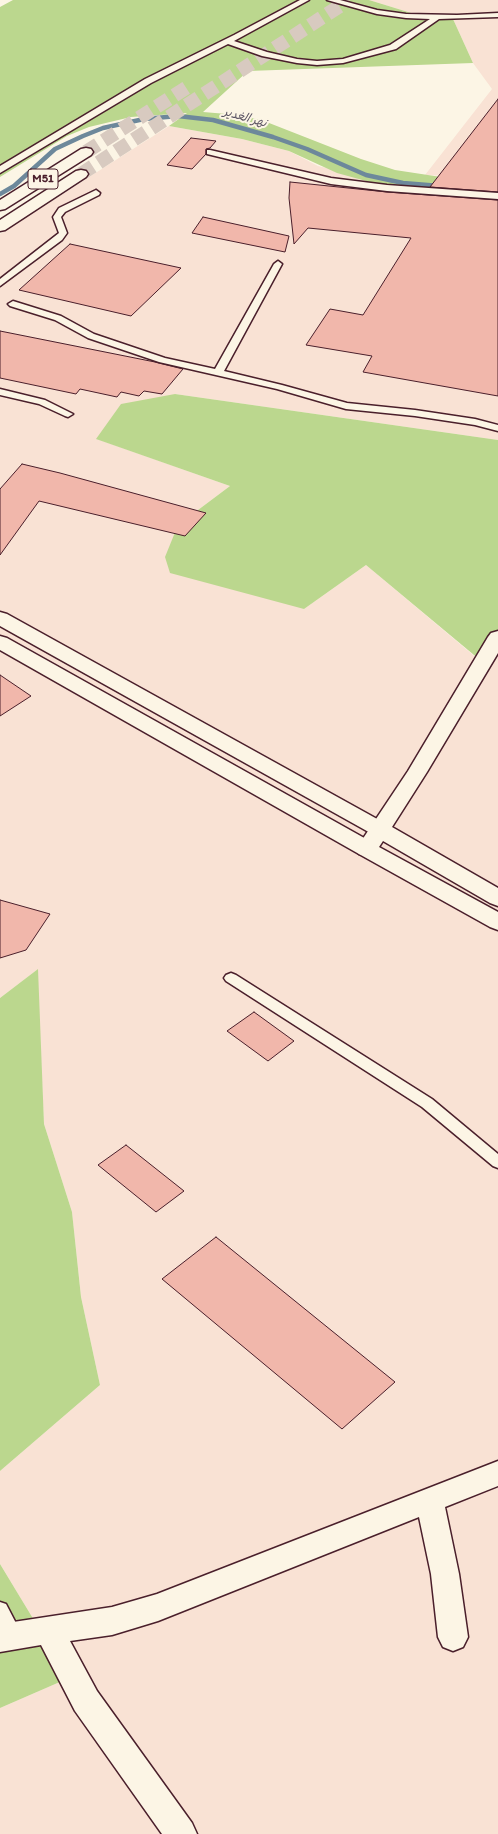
<!DOCTYPE html>
<meta charset="utf-8">
<style>
body{margin:0}
canvas{display:block;background:#fcf5e5}
</style>
<canvas width="498" height="1834"></canvas>
<script>
const ctx = document.querySelector('canvas').getContext('2d');
ctx.lineJoin = 'round';
function paint(path, color) { ctx.fillStyle = color; ctx.fill(path, 'evenodd'); }
const toPath = rows => new Path2D(rows.map(r => 'M' + r).join(''));
function trace(path, color, width, dash) { ctx.strokeStyle = color; ctx.lineWidth = width; ctx.lineCap = dash ? 'butt' : 'round'; ctx.setLineDash(dash || []); ctx.stroke(path); }
function write(font, color, halo, rows, align = 'center') {
  ctx.font = font + ' Itim,"Playpen Sans Arabic",sans-serif'; ctx.lineWidth = 4; ctx.setLineDash([]); ctx.textBaseline = 'middle'; ctx.strokeStyle = halo; ctx.fillStyle = color; for (const [text, x, y, turn = 0] of rows) {
    ctx.save(); ctx.translate(x, y); ctx.rotate((+turn || 0) * Math.PI / 180); ctx.textAlign = isNaN(turn) ? turn : align; if (halo) ctx.strokeText(text, 0, 0); ctx.fillText(text, 0, 0); ctx.restore();
  }
}
paint(toPath([
 [369,0,498,0,498,178,425,175,492,89,473,63,453,19,421,16],
 [169,126,242,139,289,151,318,166,444,195,498,198,498,440,175,394,97,439,230,486,178,525,304,609,366,565,485,665,498,645,498,1834,0,1834,0,1708,69,1678,0,1564,0,1471,100,1385,81,1297,72,1212,44,1124,37,970,0,998,0,234]
]), '#f9e2d4');
paint(toPath([
 [13,0,369,0,421,16,453,19,473,63,248,71,203,112,239,115,264,121,361,159,395,170,441,177,498,178,498,198,444,195,377,184,337,173,289,151,242,139,169,126,187,113,131,117,89,127,67,136,0,177,0,7],
 [175,394,498,440,498,645,486,665,366,565,304,609,170,573,165,557,178,525,230,486,96,439,121,404],
 [38,969,44,1124,72,1212,81,1297,100,1385,0,1471,0,998],
 [0,1564,69,1678,0,1708]
]), '#bbd78e');
trace(toPath([
 [0,194,14,186,55,149,83,136,103,128,144,119,178,116,213,120,273,137,307,149,366,175,403,183,440,186]
]), '#6d889b', 4.5);
const building = toPath([
 [498,99,498,192,430,187,498,99],
 [191,138,216,141,210,148,206,149,206,154,192,169,167,165,191,138],
 [290,182,387,192,498,200,498,396,363,372,372,356,306,345,330,309,363,315,411,238,308,228,294,244,289,198,290,182],
 [203,217,289,236,285,252,192,233,203,217],
 [70,244,181,268,131,316,19,290,70,244],
 [0,331,155,362,183,369,162,394,144,391,139,396,121,392,117,397,80,389,76,394,0,378,0,331],
 [22,464,60,473,206,513,185,536,39,501,0,555,0,489,22,464],
 [0,675,31,696,0,716,0,675],
 [0,900,50,914,26,950,0,958,0,900],
 [254,1012,294,1041,268,1061,227,1031,254,1012],
 [126,1145,184,1191,156,1212,98,1165,126,1145],
 [216,1237,395,1382,342,1429,162,1279,216,1237]
]);
paint(building, '#f1b7ab');
trace(building, '#4a1f2b', 1);
trace(toPath([
 [86,152,189,86],
 [81,174,349,0]
]), '#d8cac0', 14, [14, 7]);
const service = toPath([
 [300,0,309,0,234,41,267,52,297,59,317,61,343,59,390,45,430,19,406,18,377,14,327,0,340,0,377,10,406,14,457,15,498,13,498,17,439,19,396,49,343,63,317,65,297,63,262,56,228,44,151,83,0,173,0,166,145,79,234,35,300,0],
 [207,150,210,150,331,178,387,185,498,193,498,199,387,191,331,184,207,154,207,150],
 [96,190,100,193,99,195,65,212,61,217,67,233,62,240,0,286,0,279,59,233,53,217,59,208,96,190],
 [278,261,282,264,224,371,282,385,347,403,415,410,475,419,498,425,498,431,475,425,415,416,346,409,277,389,159,362,88,338,55,320,10,306,8,304,13,301,61,316,94,334,165,358,215,369,274,264,278,261],
 [0,389,45,400,73,414,68,417,65,416,39,404,0,395,0,389],
 [231,973,236,975,432,1099,498,1154,498,1168,493,1166,422,1107,226,981,224,978,226,975,231,973],
 [0,1602,6,1604,19,1629,22,1635,19,1641,13,1643,7,1641,0,1628,0,1602]
]);
const minor = toPath([
 [0,612,7,614,388,825,392,830,388,835,381,837,374,835,0,626,0,612],
 [0,636,7,638,375,844,378,849,375,854,367,856,359,854,0,650,0,636],
 [498,1461,498,1486,445,1507,459,1574,468,1637,463,1647,453,1651,443,1647,438,1637,431,1574,419,1517,158,1621,112,1635,70,1641,97,1691,192,1823,197,1834,162,1834,75,1711,41,1645,0,1652,0,1624,112,1607,157,1594,498,1461]
]);
const tertiary = toPath([
 [498,631,498,653,427,772,392,827,498,888,498,906,490,903,383,841,379,847,498,912,498,930,490,927,359,854,356,849,408,771,488,637,491,633,498,631]
]);
const motorway = toPath([
 [86,148,91,149,93,152,91,155,5,209,0,210,0,200,81,149,86,148],
 [81,170,86,171,88,174,86,177,5,230,0,231,0,220,76,171,81,170]
]);
trace(service, '#4a1f2b', 3);
trace(minor, '#4a1f2b', 3);
trace(tertiary, '#4a1f2b', 3);
trace(motorway, '#4a1f2b', 3);
paint(service, '#fcf5e5');
paint(minor, '#fcf5e5');
paint(tertiary, '#fcf5e5');
paint(motorway, '#fcf5e5');
write('italic 12px', '#5b5463', '#fcf5e5', [
 ["نهر الغدير",245,118,16]
]);
for (const [x, y, w] of [
 [43,179,30]
]) { const box = new Path2D(); box.roundRect(x - w / 2, y - 10, w, 20, 3); ctx.fillStyle = '#fcf5e5'; ctx.fill(box); trace(box, '#4a1f2b', 1); }
write('bold 12px', '#4a1f2b', null, [
 ["M51",43,179]
]);
</script>
